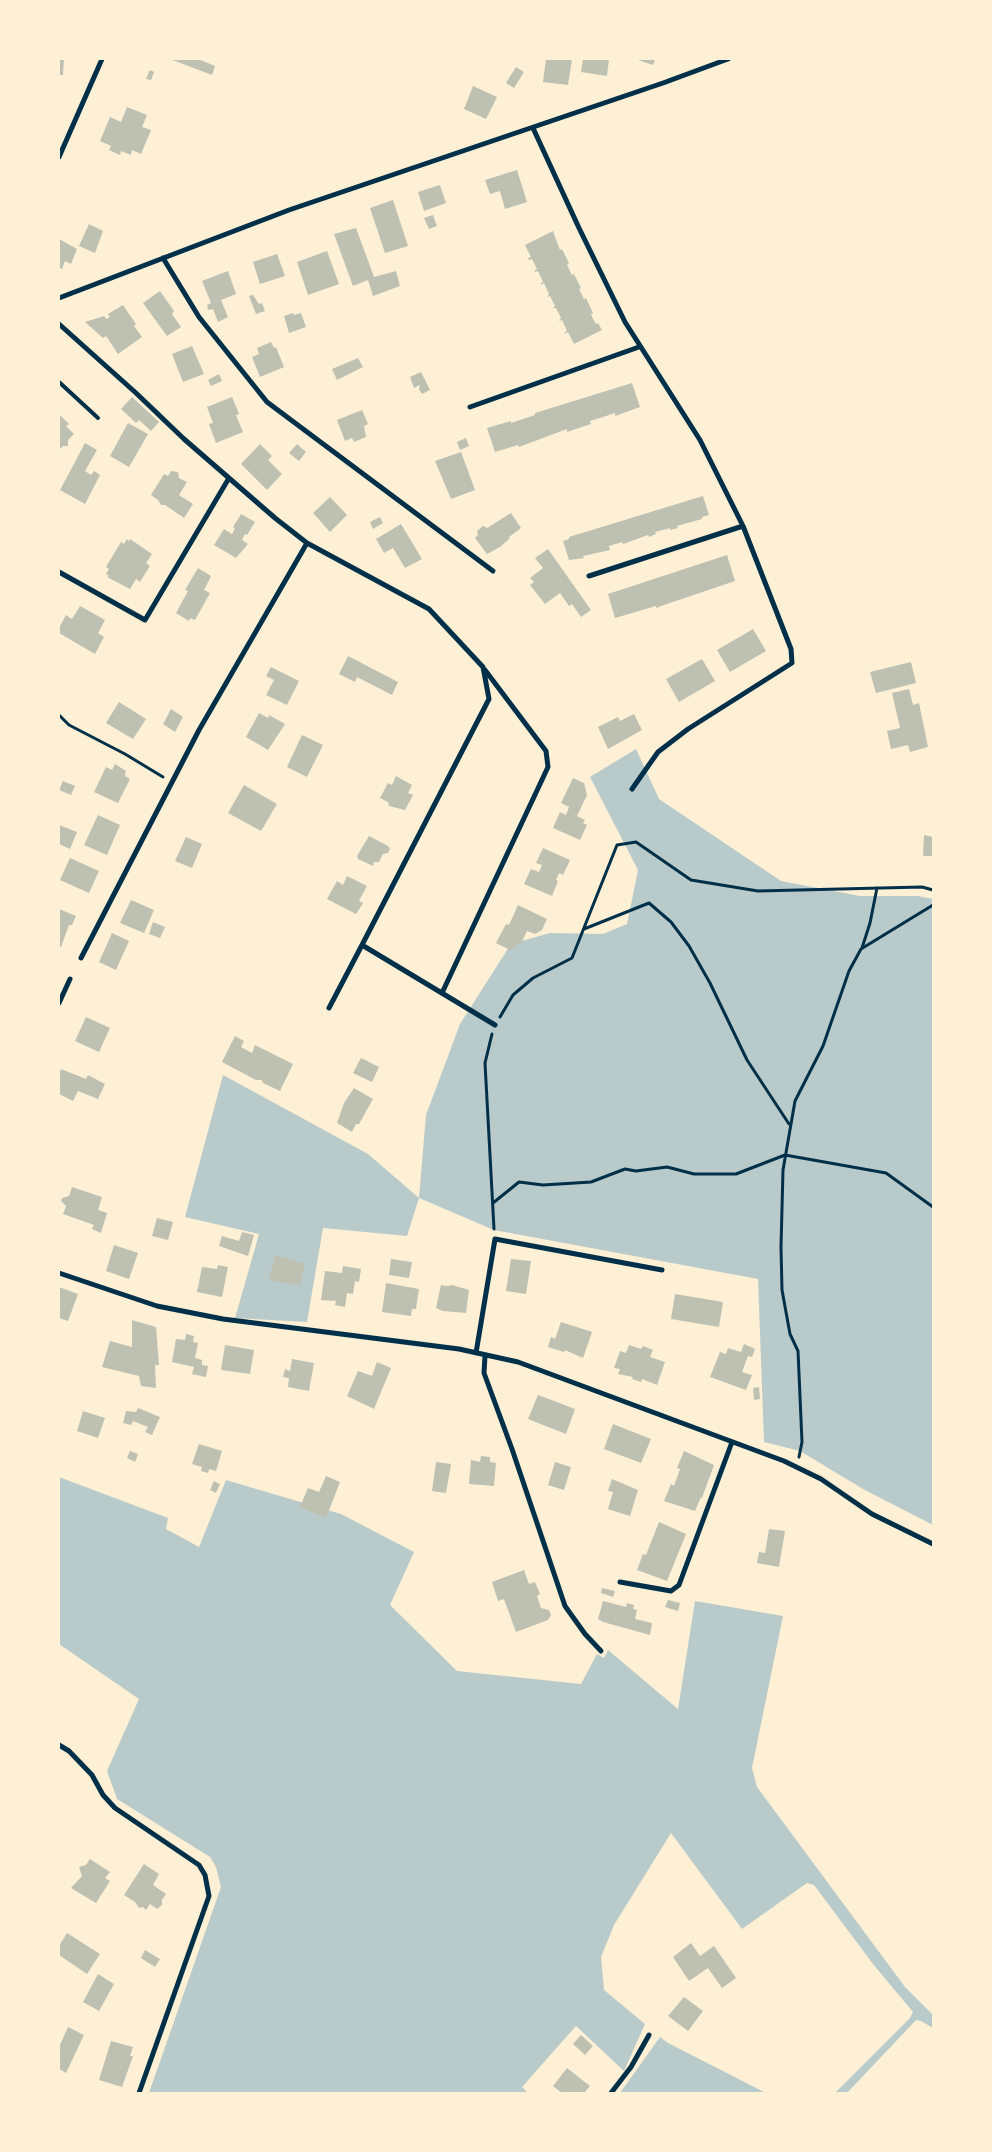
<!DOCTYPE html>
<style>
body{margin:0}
#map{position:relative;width:992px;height:2152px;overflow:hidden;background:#fdf0d5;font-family:Ubuntu,sans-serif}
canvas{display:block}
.frame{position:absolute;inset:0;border:60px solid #fdf0d5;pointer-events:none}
</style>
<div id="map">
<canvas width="992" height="2152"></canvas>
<div class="frame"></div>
</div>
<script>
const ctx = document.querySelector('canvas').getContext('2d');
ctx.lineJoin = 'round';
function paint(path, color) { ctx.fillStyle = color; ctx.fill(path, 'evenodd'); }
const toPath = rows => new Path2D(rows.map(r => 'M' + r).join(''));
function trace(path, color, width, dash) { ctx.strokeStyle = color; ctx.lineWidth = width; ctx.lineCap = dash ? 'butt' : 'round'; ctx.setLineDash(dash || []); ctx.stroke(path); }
paint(toPath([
 [636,749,659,799,781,881,860,896,918,896,933,899,933,1525,863,1489,800,1451,764,1442,758,1279,494,1230,419,1198,407,1236,323,1228,307,1322,235,1318,259,1234,185,1217,223,1075,368,1154,419,1198,426,1115,460,1024,511,944,550,933,603,934,627,924,638,870,590,777],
 [59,1477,168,1518,166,1529,199,1547,226,1480,341,1514,414,1552,390,1605,457,1671,581,1684,597,1654,604,1658,608,1650,678,1709,695,1601,783,1616,752,1768,757,1787,905,1987,933,2015,933,2028,921,2021,916,2020,847,2093,835,2093,910,2018,913,2012,873,1964,814,1885,807,1883,742,1929,671,1833,614,1925,601,1957,604,1990,645,2024,624,2071,576,2026,522,2087,528,2093,149,2093,221,1887,216,1867,210,1857,117,1799,107,1771,139,1699,59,1644],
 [660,2037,668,2043,766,2093,620,2093]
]), '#b9caca');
paint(toPath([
 [59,59,64,59,63,75,59,75],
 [170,59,198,59,215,66,212,75],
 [546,59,572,59,568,85,543,82],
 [583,59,609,59,607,76,581,72],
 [635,59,655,59,653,65],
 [516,67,524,72,514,88,506,83],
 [150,70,154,72,151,80,146,79],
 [473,86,497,97,486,119,464,109],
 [127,107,147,115,142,127,151,130,141,154,132,150,131,155,121,151,120,155,109,150,111,146,100,141,110,117,121,122],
 [517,170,527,202,505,209,500,191,490,194,485,180],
 [440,185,446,203,424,211,418,192],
 [393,200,408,246,385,253,370,208],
 [433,215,437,226,429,229,424,218],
 [89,224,103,231,95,253,79,246],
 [356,228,374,277,396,271,400,286,373,296,368,280,353,286,334,234],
 [553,231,560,250,562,249,569,263,567,265,572,275,574,274,581,288,579,289,584,299,586,298,593,313,591,314,593,319,596,324,598,323,602,330,574,344,568,332,565,334,565,332,567,331,562,320,559,321,561,318,556,308,553,308,555,306,550,296,547,297,549,294,544,283,541,285,541,283,543,282,538,271,535,272,535,270,537,269,532,259,529,260,528,258,531,257,525,245],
 [59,239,77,249,71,264,65,261,62,269,59,268],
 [327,251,339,284,308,295,297,262],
 [277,254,285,276,260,284,253,262],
 [228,271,236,294,221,300,228,317,218,322,213,309,208,310,207,305,211,303,202,281],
 [160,291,174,311,172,314,181,327,167,336,143,303],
 [253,295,259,304,262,303,265,311,256,314,249,296],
 [123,305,136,324,134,326,142,337,118,354,106,336,103,338,85,322,104,316,106,319,110,317,108,314],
 [293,313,294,315,301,313,306,327,289,333,284,316],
 [271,342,274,348,276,347,284,367,260,377,252,357,259,354,257,348],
 [192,346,204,374,183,382,172,354],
 [358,358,363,367,337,380,332,369],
 [421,372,430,390,422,394,419,389,420,385,414,388,410,377],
 [219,374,222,381,211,386,208,380],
 [632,383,640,407,615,416,615,413,603,417,590,421,591,424,567,432,567,429,519,447,518,445,495,452,487,428,511,421,511,423,535,415,535,413],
 [132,397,159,422,151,431,139,420,136,423,121,409],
 [232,397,239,414,236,415,243,432,216,443,209,424,213,423,207,407],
 [362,410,368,424,364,426,366,437,354,442,352,438,345,441,337,420],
 [59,414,69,424,66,426,74,434,68,440,68,446,63,446,59,450],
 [128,423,148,434,129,467,110,456],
 [466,438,469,446,460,450,457,442],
 [85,443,97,450,85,471,91,475,94,471,100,475,85,504,60,490],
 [260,444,272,456,268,460,282,474,267,490,241,464],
 [297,444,306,452,299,461,289,453],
 [461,452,475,490,451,499,435,461],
 [171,471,178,472,179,478,187,482,179,495,193,504,184,518,165,505,161,505,158,500,151,495,164,474,168,476],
 [703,496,709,515,702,517,702,519,677,526,678,528,670,530,670,528,655,532,656,534,649,537,648,535,623,544,622,542,609,546,610,550,583,556,584,558,569,560,563,541,569,539,569,537],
 [330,497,347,515,330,532,313,513],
 [511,513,521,528,509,537,510,538,500,547,487,554,475,538,478,535,477,531,483,526,487,528],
 [241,514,255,522,247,535,245,534,242,540,248,544,236,558,214,545,224,529,232,534,235,528,233,527],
 [380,517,383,523,373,529,370,522],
 [401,524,422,559,405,568,393,548,384,553,376,539],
 [127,539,129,541,130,539,152,554,146,563,150,566,140,582,136,579,130,589,107,577,109,576,106,574,109,569,106,567,121,542,124,544],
 [548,549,591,610,581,617,572,604,569,606,560,593,545,604,530,585,534,582,530,578,543,568,535,558],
 [727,555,735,581,664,605,656,608,656,606,615,618,608,594],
 [198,568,211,576,204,590,210,593,195,620,190,618,189,621,176,613,188,591,185,590],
 [80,606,105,620,98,633,104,637,95,654,59,633,59,628,66,615,72,619],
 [753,629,766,651,730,672,717,650],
 [348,656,398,682,392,695,357,677,355,682,339,674],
 [702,659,715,681,679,702,666,679],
 [911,662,916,683,876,693,870,672],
 [271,667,299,681,287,705,266,695,274,680,266,676],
 [909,689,913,705,919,703,928,747,910,752,908,745,891,749,887,731,900,728,892,693],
 [119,702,146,719,133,739,106,723],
 [171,709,183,717,175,732,163,724],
 [259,713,268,718,269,715,285,724,268,750,246,737],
 [634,714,642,730,608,749,598,727,618,717,620,721],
 [302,735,323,745,307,777,287,767],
 [115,764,126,771,125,776,130,779,118,803,94,792,106,767,112,770],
 [396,776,412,785,408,793,413,795,405,810,389,806,388,802,380,798,388,783,392,785],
 [573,778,584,783,587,795,577,816,585,820,583,823,587,825,580,840,553,828,560,812,566,815,569,807,561,803],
 [63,781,75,786,71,795,59,790],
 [244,785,277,804,261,831,228,813],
 [98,815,120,825,107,855,84,845],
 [59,825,77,832,70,849,59,844],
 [924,835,933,837,933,856,923,856],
 [369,836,388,846,390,849,388,853,383,854,379,862,374,862,373,866,358,859,357,856],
 [186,837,202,844,192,868,175,861],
 [543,848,570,860,563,875,559,873,556,880,558,881,552,896,524,884,531,869,539,872,542,865,536,863],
 [70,858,99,871,89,893,60,880],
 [347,876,367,886,359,901,363,903,356,914,327,899,337,881,343,885],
 [131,900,154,910,144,933,120,923],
 [518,905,547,919,542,930,535,934,527,931,522,942,510,950,496,943,506,924,509,925],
 [59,909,76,916,72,925,69,925,61,947,59,946],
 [153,922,165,927,160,938,149,934],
 [112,933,129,941,116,970,99,962],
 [86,1017,110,1028,99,1052,75,1041],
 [235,1036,244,1041,241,1047,252,1053,255,1045,293,1064,280,1091,263,1083,262,1080,256,1080,222,1062],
 [361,1058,379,1067,372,1082,353,1073],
 [61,1069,86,1079,88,1075,105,1084,98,1099,78,1091,73,1101,59,1094,59,1075],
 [354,1088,373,1099,359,1124,356,1124,352,1132,337,1123,344,1103],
 [72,1187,102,1197,98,1210,107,1213,101,1233,92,1229,94,1225,63,1214,66,1206,61,1201,62,1198,69,1196],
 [157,1218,173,1222,168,1240,152,1236],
 [242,1232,254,1235,248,1256,219,1246,222,1236,239,1241],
 [114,1245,138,1253,129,1279,106,1271],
 [275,1255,305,1264,300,1286,269,1280],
 [391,1259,412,1262,409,1278,389,1275],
 [511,1259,531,1261,526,1294,506,1291],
 [218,1265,228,1267,222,1297,197,1292,202,1267,217,1269],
 [343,1266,361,1269,359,1282,355,1281,353,1294,347,1293,345,1307,335,1305,336,1301,321,1300,325,1271,342,1273],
 [386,1283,419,1289,416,1309,412,1309,411,1316,382,1312],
 [441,1285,447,1286,452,1285,469,1290,466,1313,443,1311,436,1308],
 [59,1287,78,1294,68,1321,59,1318],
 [675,1294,723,1302,719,1327,671,1319],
 [132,1320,156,1327,159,1365,155,1365,156,1388,141,1386,139,1376,102,1367,110,1341,132,1347],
 [561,1322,592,1332,583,1358,565,1350,564,1352,548,1347,551,1337,555,1339],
 [186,1334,194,1336,193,1342,198,1343,195,1358,202,1360,202,1365,208,1366,206,1377,192,1374,194,1367,172,1362,176,1339,185,1340],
 [744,1344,755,1349,752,1357,748,1356,742,1372,752,1375,746,1390,710,1377,720,1352,726,1354,728,1348,741,1352],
 [225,1345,254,1350,250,1374,221,1370],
 [629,1345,641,1349,643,1346,653,1350,650,1357,665,1362,657,1385,642,1379,641,1382,632,1379,633,1377,618,1374,620,1369,614,1368,620,1351,626,1353],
 [292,1359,314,1363,309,1391,288,1387,289,1378,283,1377,285,1369,290,1371],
 [377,1362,391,1368,374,1409,347,1396,358,1371,372,1376],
 [759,1387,760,1399,754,1400,753,1388],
 [538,1395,575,1409,566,1434,528,1419],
 [138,1408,160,1417,152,1435,145,1432,148,1427,133,1421,131,1425,123,1423,126,1411,136,1412],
 [83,1411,105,1418,98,1438,77,1431],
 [613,1424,651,1439,641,1463,604,1449],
 [199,1444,222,1451,216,1471,209,1469,208,1473,201,1471,202,1467,192,1464],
 [130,1451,138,1454,135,1462,127,1458],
 [684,1451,714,1465,702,1498,701,1497,695,1511,664,1501,671,1484,674,1486,680,1469,677,1468],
 [481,1456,490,1457,490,1462,496,1463,494,1486,469,1484,471,1460,480,1462],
 [436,1462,451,1464,446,1493,432,1491],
 [555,1462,571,1467,564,1490,548,1485],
 [326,1476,340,1482,326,1518,300,1507,308,1488,319,1492],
 [612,1479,638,1490,630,1516,608,1509,613,1492,608,1491],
 [214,1481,220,1484,216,1493,210,1490],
 [659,1522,686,1534,667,1581,637,1570,643,1554,646,1555],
 [769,1529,785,1531,779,1567,757,1563,759,1552,765,1553],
 [524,1570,529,1584,535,1582,540,1594,537,1596,541,1608,549,1610,551,1615,548,1620,516,1632,504,1599,498,1601,492,1582],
 [602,1588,615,1591,613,1597,601,1593],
 [668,1600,680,1603,678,1611,665,1607],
 [603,1601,626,1607,627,1603,634,1605,633,1609,637,1610,635,1619,652,1623,650,1635,603,1622,598,1619],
 [90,1859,110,1872,105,1878,110,1881,96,1903,71,1888,82,1876,79,1867,86,1865],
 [144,1864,159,1874,153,1885,166,1894,162,1900,162,1905,157,1909,150,1904,146,1910,143,1907,139,1908,135,1902,124,1895],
 [67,1933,100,1954,87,1974,59,1955,59,1946],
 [691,1943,700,1956,714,1946,736,1978,722,1988,708,1968,689,1981,673,1957],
 [145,1950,160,1959,155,1967,141,1958],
 [98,1974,114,1984,99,2011,83,2002],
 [684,1997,703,2011,688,2031,668,2016],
 [68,2027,84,2035,66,2073,59,2069,59,2047],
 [581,2035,593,2046,585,2055,573,2044],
 [111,2041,133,2047,130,2056,133,2056,122,2087,99,2080],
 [567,2068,590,2086,584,2093,562,2093,553,2086]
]), '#bec0b2');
trace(toPath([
 [59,715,69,725,125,754,163,777],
 [584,929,649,903,671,922,689,946,710,983,747,1060,789,1124],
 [862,948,870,923,877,888],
 [500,1017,513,995,533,978,572,958,617,845,636,842,691,880,758,891,922,887,933,890],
 [492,1034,485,1063,494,1229],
 [493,1203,519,1182,543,1185,591,1182,625,1169,636,1171,667,1167,694,1174,736,1174,785,1155,886,1173,933,1207],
 [799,1457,802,1442,798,1351,790,1334,782,1290,781,1247,783,1170,795,1101,823,1046,849,971,861,949,933,905]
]), '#003049', 3);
trace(toPath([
 [59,382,98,418]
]), '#003049', 4);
trace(toPath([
 [533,128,579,228,625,322,700,440,743,526,791,649,792,663,688,729,658,752,632,789],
 [59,157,102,59],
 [163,258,199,317,267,402,493,571],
 [59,298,289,210,663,83,728,59],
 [59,324,136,393,184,439,275,518,307,543,429,609,483,667,489,699,362,945,495,1025],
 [470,407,639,347],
 [59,572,145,620,229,478],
 [589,576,743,526],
 [81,958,199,730,307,543],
 [442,993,548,767,546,751,485,670],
 [59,1003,70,979],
 [329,1008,362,945],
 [59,1273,157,1306,223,1319,459,1349,518,1362,784,1461,821,1479,872,1514,933,1544],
 [476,1353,495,1239,662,1270],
 [485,1356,484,1373,512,1449,565,1606,585,1634,601,1651],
 [620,1582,671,1591,679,1585,732,1442],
 [59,1745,69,1751,92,1775,103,1795,115,1808,199,1865,205,1875,209,1896,139,2093],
 [611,2093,631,2067,649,2035]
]), '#003049', 5);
</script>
